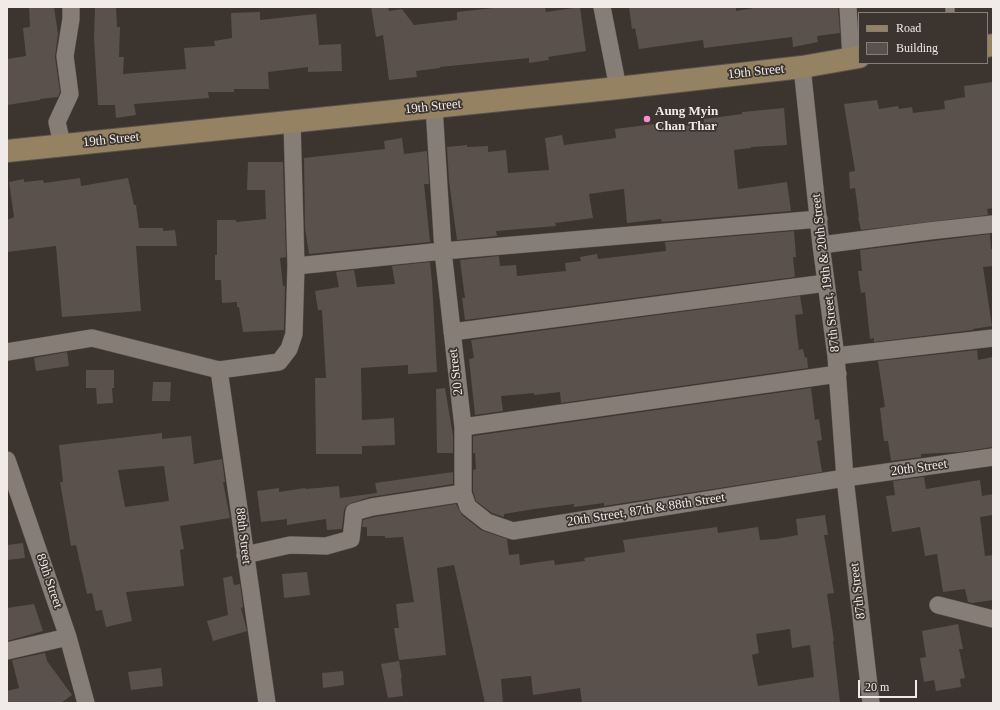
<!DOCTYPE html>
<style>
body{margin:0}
#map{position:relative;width:1000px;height:710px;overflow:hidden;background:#3c342f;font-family:Georgia,serif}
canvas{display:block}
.frame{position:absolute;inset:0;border:8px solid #f0ebe8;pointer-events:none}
.legend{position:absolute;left:858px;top:12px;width:130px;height:52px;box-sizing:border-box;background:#3c342f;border:1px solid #847d79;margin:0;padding:5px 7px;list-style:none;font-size:12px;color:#f0ebe8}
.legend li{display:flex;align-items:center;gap:8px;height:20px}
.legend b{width:20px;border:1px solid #847d79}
.scale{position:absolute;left:858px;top:680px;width:59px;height:18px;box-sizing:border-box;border:2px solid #f0ebe8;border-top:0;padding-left:5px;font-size:12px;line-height:14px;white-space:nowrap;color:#f0ebe8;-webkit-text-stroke:3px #3c342f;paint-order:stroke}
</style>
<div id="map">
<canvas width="1000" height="710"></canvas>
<div class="frame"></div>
<ul class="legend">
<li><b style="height:5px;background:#948262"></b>Road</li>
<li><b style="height:11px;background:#5a514c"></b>Building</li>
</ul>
<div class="scale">20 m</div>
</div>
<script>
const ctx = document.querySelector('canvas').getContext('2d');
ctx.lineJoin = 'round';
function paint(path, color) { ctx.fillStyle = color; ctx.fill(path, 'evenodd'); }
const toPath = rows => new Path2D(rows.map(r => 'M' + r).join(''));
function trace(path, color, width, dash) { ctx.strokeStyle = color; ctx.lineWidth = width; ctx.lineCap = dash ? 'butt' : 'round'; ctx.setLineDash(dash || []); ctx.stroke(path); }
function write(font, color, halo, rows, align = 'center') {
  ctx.font = font + ' Georgia,serif'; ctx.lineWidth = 3.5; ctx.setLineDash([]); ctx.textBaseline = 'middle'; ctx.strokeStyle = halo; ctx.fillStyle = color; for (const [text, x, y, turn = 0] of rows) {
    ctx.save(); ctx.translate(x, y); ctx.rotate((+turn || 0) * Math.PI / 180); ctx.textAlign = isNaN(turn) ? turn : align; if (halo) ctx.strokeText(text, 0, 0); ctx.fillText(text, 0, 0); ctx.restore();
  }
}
paint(toPath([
 [29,7,54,7,58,34,55,57,60,92,58,97,40,99,40,100,7,105,7,59,26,56,23,28,30,27],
 [95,7,116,7,117,27,120,27,119,57,124,57,123,74,186,69,184,48,215,46,214,41,232,38,231,13,260,12,260,20,316,14,319,45,341,44,342,71,308,72,308,67,268,72,269,89,234,89,234,92,208,92,209,98,134,104,136,115,116,118,115,105,98,105,94,38],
 [371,7,388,7,389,11,402,9,414,25,457,20,457,12,502,7,545,7,546,12,580,7,586,51,548,57,549,60,529,63,529,58,440,67,440,68,416,71,417,77,389,80,383,35,376,37],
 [629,7,736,7,736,11,760,7,838,7,840,33,817,36,818,42,793,47,792,37,704,48,703,40,639,49,635,28,632,29],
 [993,82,993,208,987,209,988,215,861,230,858,217,859,217,855,188,850,189,849,172,855,171,844,104,877,100,879,109,898,106,899,109,912,107,913,113,945,109,944,101,965,97,964,86],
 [784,108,787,145,751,147,751,148,734,150,738,189,787,182,791,211,662,222,661,219,627,223,624,189,589,194,593,218,555,223,556,226,496,231,497,236,457,240,449,181,447,147,467,145,467,147,488,146,488,152,506,150,508,173,549,170,545,138,562,135,564,145,616,138,615,129,670,122,671,128,704,123,704,119,742,114,742,112],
 [402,138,404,154,427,151,429,184,424,184,430,242,309,254,305,228,304,158,385,149,384,141],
 [248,162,283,162,286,257,280,258,283,286,285,286,284,330,243,332,239,307,237,307,237,302,222,303,221,280,215,280,215,255,217,255,217,220,236,220,236,222,266,219,265,190,247,190],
 [80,178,81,186,128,178,134,205,136,205,139,228,163,228,163,231,175,230,177,246,136,246,141,311,62,317,56,246,7,252,7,220,14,217,9,182,24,179,24,182,43,180,44,183],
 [794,231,796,257,793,257,795,277,465,320,462,298,465,298,460,260,499,256,500,266,516,265,517,276,566,271,565,263,581,261,580,257,597,254,598,259,666,251,665,242],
 [990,234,991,249,993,249,993,266,983,267,992,326,973,329,973,330,874,342,874,338,870,339,865,292,861,293,858,271,862,271,860,250],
 [430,262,432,282,437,372,408,374,408,365,361,368,362,420,394,418,395,445,362,446,362,454,316,454,315,378,326,378,322,310,318,310,315,291,339,287,336,272,354,270,357,287,395,284,392,266],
 [800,296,803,314,795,315,797,335,799,350,803,349,805,358,807,357,808,368,561,403,560,392,534,395,534,393,501,396,503,411,475,415,469,359,474,358,471,340],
 [977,350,978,360,993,357,993,447,960,452,921,454,921,457,891,461,888,441,884,441,882,425,880,408,885,407,878,361],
 [67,352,69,366,36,371,34,358],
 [86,370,114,370,114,388,112,388,113,403,97,404,96,388,86,388],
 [153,382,171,382,170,401,152,401],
 [445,388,453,436,453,453,437,453,436,389],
 [811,388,815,420,819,419,822,440,817,441,822,472,604,506,604,503,574,507,574,504,534,509,504,514,504,517,492,513,476,501,473,491,473,470,476,469,475,453,473,453,473,436],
 [162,433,162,439,191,436,194,464,222,459,225,482,223,482,230,518,180,526,184,549,180,550,184,586,126,592,132,621,106,627,102,610,96,611,92,593,87,594,76,545,71,546,60,482,63,482,59,445],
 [164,466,169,501,125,507,118,470],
 [453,472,453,484,370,497,351,503,346,506,344,510,342,529,327,530,326,519,287,525,287,519,261,522,257,491,279,488,279,492,305,488,306,489,339,486,340,498,377,493,375,483],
 [924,477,926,489,980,480,982,496,993,494,993,515,980,517,985,556,993,555,993,600,972,603,968,602,965,589,943,592,937,554,925,556,920,527,892,532,886,496,895,495,893,481],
 [456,504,462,515,481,530,507,539,509,555,519,554,520,565,554,560,555,565,585,561,584,558,625,552,623,540,717,527,718,533,758,527,760,540,776,539,798,535,796,519,825,515,828,535,824,535,834,593,827,594,834,641,833,641,840,703,582,703,580,688,533,695,531,676,501,679,503,703,485,703,454,565,437,568,446,655,399,660,394,628,399,628,396,604,414,602,403,537,385,538,385,536,367,536,367,527,362,527,363,520,374,517],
 [790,629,792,648,810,645,814,677,758,686,752,655,759,653,756,634],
 [23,543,25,558,7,560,7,545],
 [307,572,310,595,284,598,282,574],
 [232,576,234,585,240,584,243,607,241,608,247,631,213,641,207,621,228,615,223,578],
 [34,604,43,631,7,641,7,608],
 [958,624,963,649,959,649,965,678,960,679,961,687,936,691,934,680,924,682,920,658,926,657,922,631],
 [45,653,47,661,72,695,61,703,7,703,7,691,19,688,12,660],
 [399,661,402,678,401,678,403,696,388,698,381,664],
 [161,668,163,686,131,690,128,672],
 [343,671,344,685,323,688,322,673]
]), '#5a514c');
const lane = toPath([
 [950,13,950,7]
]);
const street = toPath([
 [602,7,618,88],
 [848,7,851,58],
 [802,67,821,245,836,356,845,478,871,703],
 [434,107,443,251,463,427,463,493,468,507,487,522,513,531,845,478,993,457],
 [62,144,57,122,70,94,65,56,71,19,71,7],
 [821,245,929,231,993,224],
 [296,266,443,251,819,219],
 [452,332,826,283],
 [7,352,92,338,219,370,279,362,289,349,294,334,296,266,292,121],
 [836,356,993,338],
 [219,370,267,703],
 [463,427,838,374],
 [7,460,68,637,86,703],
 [245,555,290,545,326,546,351,539,354,512,372,507,463,493],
 [938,605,993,619],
 [7,651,68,637]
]);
const secondary = toPath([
 [987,46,993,45],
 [7,151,618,88,802,67,859,57]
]);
trace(lane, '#58514d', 10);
trace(street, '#58514d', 18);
trace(secondary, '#58514d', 24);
trace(lane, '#867d77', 9);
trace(street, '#867d77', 17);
trace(secondary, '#948262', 22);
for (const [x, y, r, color] of [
 [647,119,4,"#f790ce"]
]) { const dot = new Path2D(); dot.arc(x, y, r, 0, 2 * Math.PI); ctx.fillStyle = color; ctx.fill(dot); trace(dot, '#3c342f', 1.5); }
write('13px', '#f0ebe8', '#3c342f', [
 ["19th Street",756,72,-6],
 ["19th Street",433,107,-6],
 ["19th Street",111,140,-6],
 ["87th Street, 19th & 20th Street",826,273,-97],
 ["20 Street",456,372,-97],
 ["20th Street",919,468,-8],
 ["20th Street, 87th & 88th Street",646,510,-9],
 ["88th Street",243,536,83],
 ["89th Street",49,581,71],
 ["87th Street",858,591,-97]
]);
write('bold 13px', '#f0ebe8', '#3c342f', [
 ["Aung Myin",655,112],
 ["Chan Thar",655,127]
], 'left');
</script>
